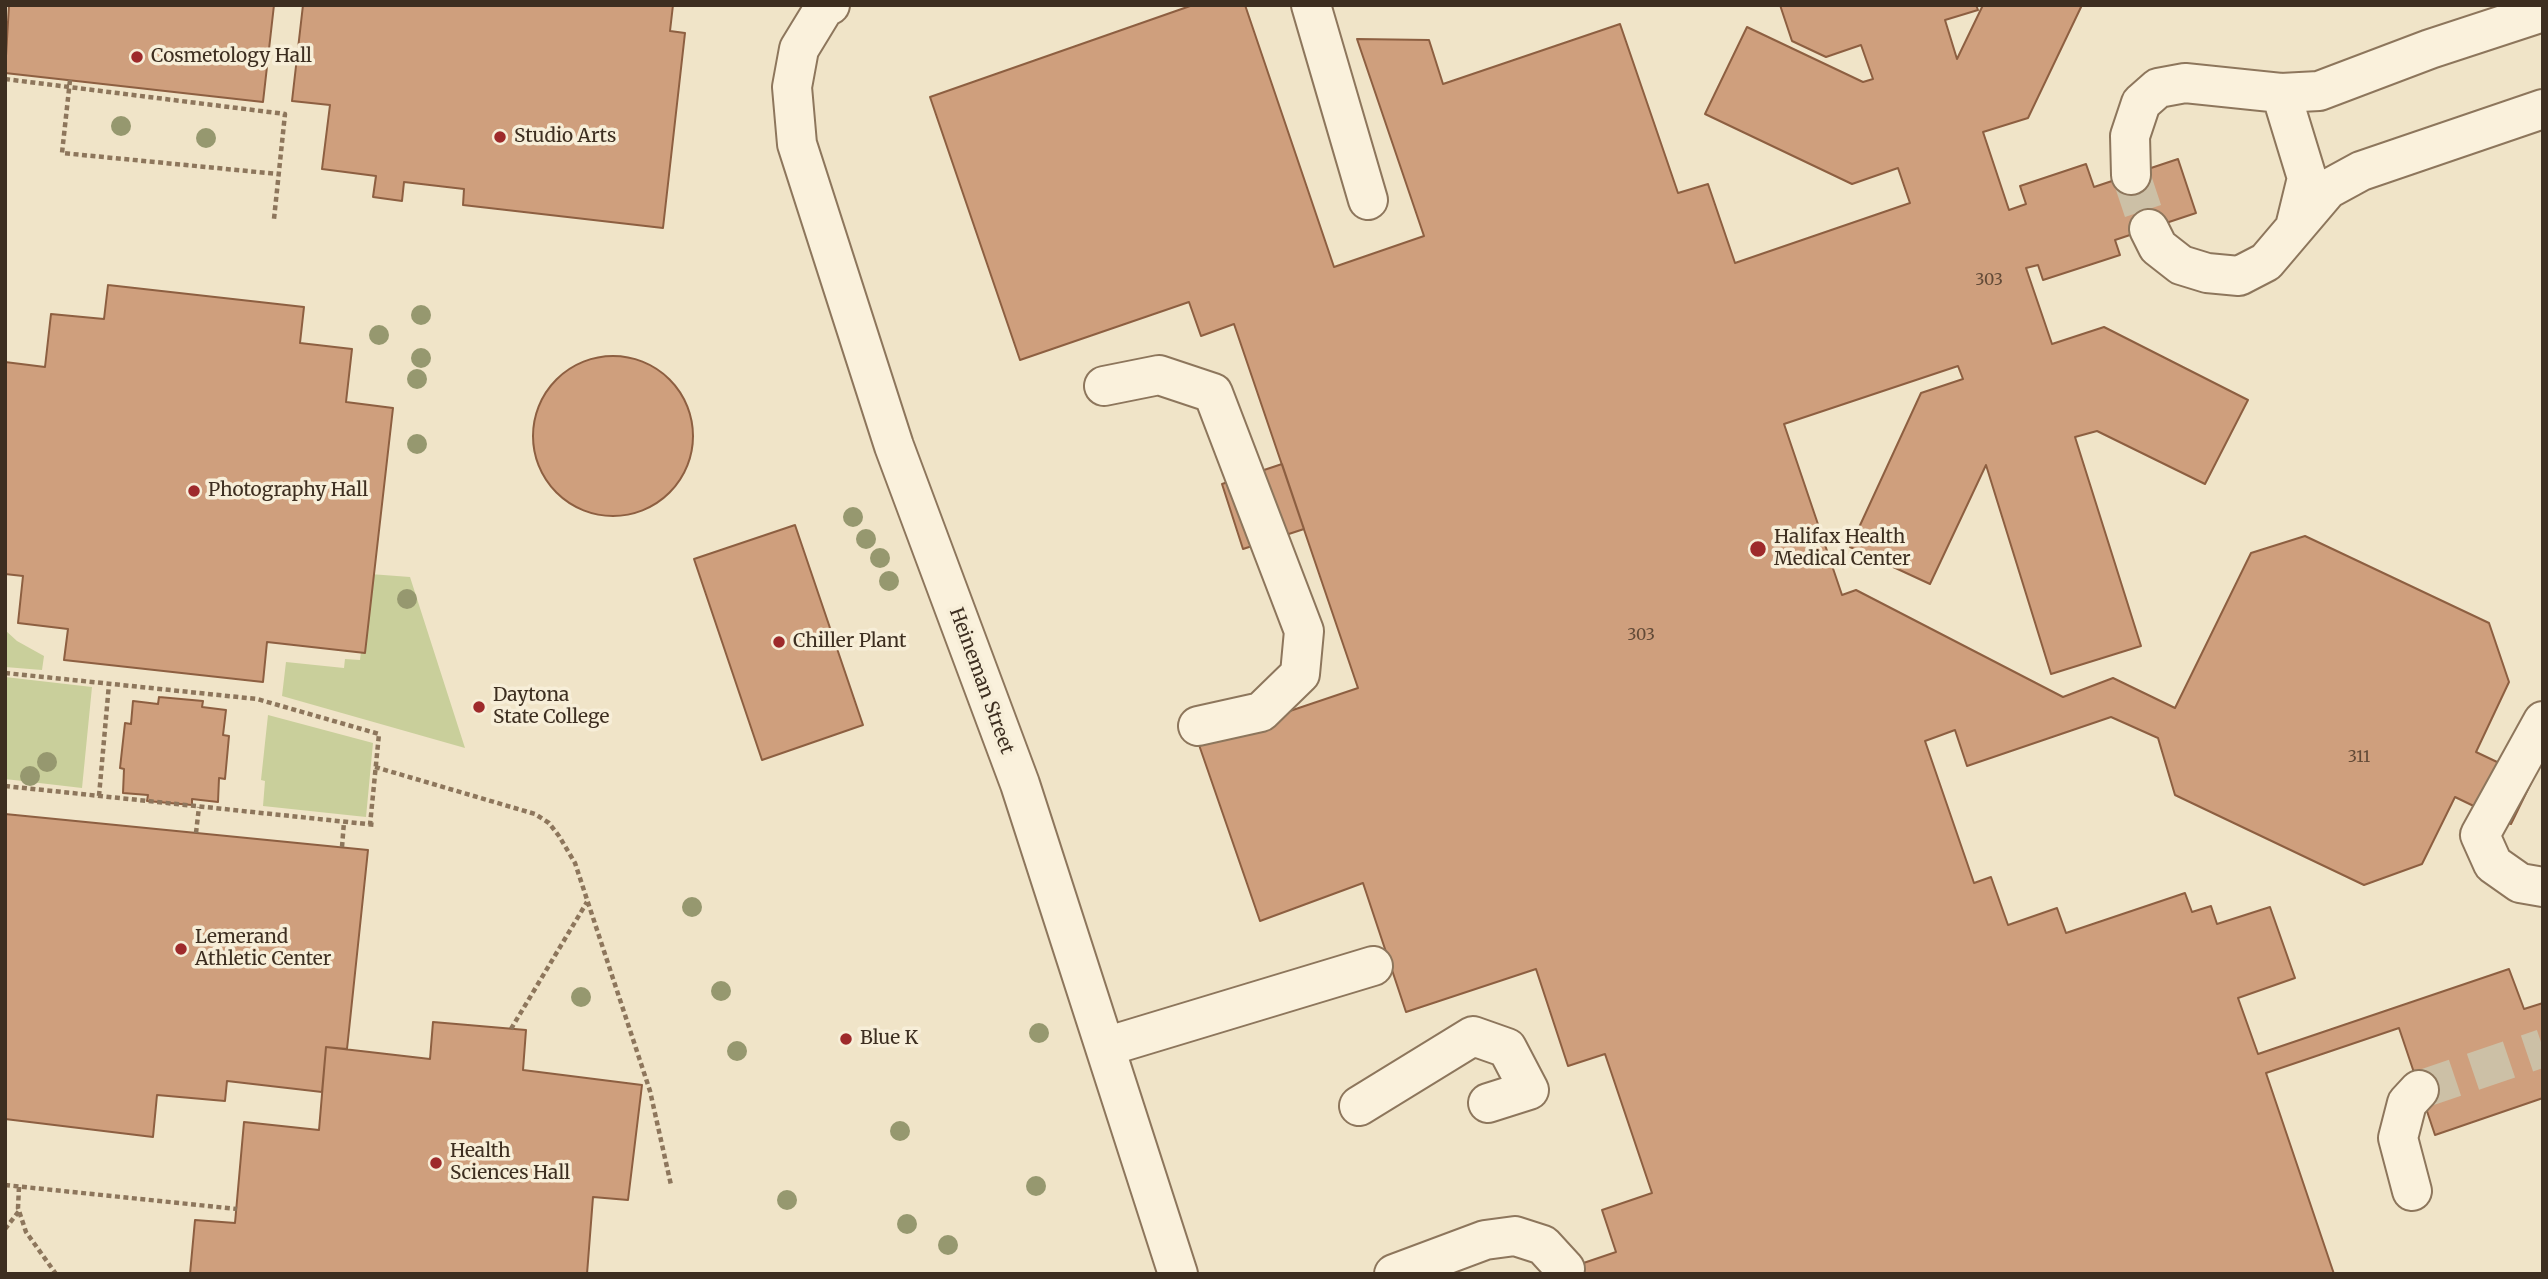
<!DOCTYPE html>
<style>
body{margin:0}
#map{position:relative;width:2548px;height:1279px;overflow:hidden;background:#f0e4c8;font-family:Merriweather,serif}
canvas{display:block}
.frame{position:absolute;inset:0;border:7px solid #3d2e20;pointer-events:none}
</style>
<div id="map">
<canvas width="2548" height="1279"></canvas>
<div class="frame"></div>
</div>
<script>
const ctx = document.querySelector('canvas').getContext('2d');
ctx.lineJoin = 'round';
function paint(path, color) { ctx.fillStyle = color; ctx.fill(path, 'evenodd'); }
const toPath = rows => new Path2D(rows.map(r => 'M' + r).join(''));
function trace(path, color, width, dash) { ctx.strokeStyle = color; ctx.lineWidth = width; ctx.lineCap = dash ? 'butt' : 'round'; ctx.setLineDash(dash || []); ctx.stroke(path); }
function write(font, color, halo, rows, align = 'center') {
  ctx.font = font + ' Merriweather,serif'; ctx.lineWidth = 7; ctx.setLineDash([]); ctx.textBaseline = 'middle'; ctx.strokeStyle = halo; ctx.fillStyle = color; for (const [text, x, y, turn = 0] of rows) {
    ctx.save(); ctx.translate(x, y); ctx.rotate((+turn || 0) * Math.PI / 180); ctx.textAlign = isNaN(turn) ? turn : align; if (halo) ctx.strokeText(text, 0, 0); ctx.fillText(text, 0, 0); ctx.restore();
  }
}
paint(toPath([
 [370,574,410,577,465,748,282,696,286,662,344,668,345,659,360,660],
 [5,630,17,641,44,656,42,670,5,667],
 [5,677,92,687,82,788,5,779],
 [268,715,373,743,366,817,263,806,265,781,261,780]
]), '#c9cf9b');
const building = toPath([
 [9,5,274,5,263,102,5,73,9,5],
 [303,5,673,5,670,31,685,33,663,228,463,205,464,189,404,182,402,201,373,197,376,176,322,169,330,105,292,101,303,5],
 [1193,5,1245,5,1334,267,1424,236,1357,39,1429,40,1443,84,1620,24,1678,193,1708,184,1735,263,1910,203,1898,168,1852,184,1705,114,1747,27,1863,82,1873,79,1861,45,1826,57,1792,41,1780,5,1976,5,1978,10,1945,20,1957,59,1983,5,2082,5,2028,118,1983,132,2009,210,2026,204,2020,186,2086,164,2094,187,2178,159,2196,213,2115,240,2120,255,2043,280,2038,265,2026,268,2052,344,2104,327,2248,400,2205,484,2097,431,2075,437,2141,646,2051,674,1986,465,1930,584,1850,547,1921,393,1963,379,1958,366,1784,424,1842,595,1856,590,2063,697,2113,678,2175,708,2251,553,2305,536,2489,623,2509,682,2476,752,2533,779,2511,824,2455,797,2422,864,2364,885,2175,795,2158,738,2111,717,1967,766,1955,730,1925,741,1974,883,1991,877,2008,925,2057,908,2066,933,2185,893,2192,912,2211,906,2217,924,2270,907,2295,978,2238,998,2258,1054,2509,969,2524,1009,2543,1003,2543,1098,2435,1135,2399,1028,2266,1073,2334,1274,1551,1274,1616,1252,1602,1210,1652,1193,1605,1054,1568,1066,1536,969,1406,1012,1363,883,1260,921,1198,742,1358,688,1234,324,1201,336,1189,302,1020,360,930,97,1193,5],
 [108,285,304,307,300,343,352,349,346,402,393,408,365,653,267,642,263,682,64,660,68,629,18,623,23,576,5,574,5,362,45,367,51,314,104,319,108,285],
 '533 436a80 80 0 1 1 160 0a80 80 0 1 1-160 0Z',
 [1282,464,1304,529,1243,549,1222,484,1282,464],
 [795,525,863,725,762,760,694,559,795,525],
 [159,697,203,701,202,707,226,710,223,735,229,736,225,779,219,778,218,802,192,799,192,805,147,801,148,795,123,793,124,769,120,768,125,723,131,724,133,701,158,704,159,697],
 [5,814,368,850,347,1049,326,1047,322,1092,227,1081,225,1101,157,1095,153,1137,5,1119,5,814],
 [433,1022,526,1030,523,1070,642,1085,628,1200,593,1197,587,1274,190,1274,195,1220,235,1223,244,1122,319,1130,326,1047,430,1059,433,1022]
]);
paint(building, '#cf9f7d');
trace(building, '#8d5f41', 2);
trace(toPath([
 [2131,175,2149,229],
 [2419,1090,2543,1048]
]), '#ccc0a6', 38, [38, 19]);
const minor = toPath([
 [830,5,824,8,799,49,792,87,797,144,894,446,1020,784,1178,1274],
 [1311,5,1368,200],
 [2281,93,2307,178,2296,223],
 [2131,175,2130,136,2141,103,2158,88,2185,83,2281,93,2319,91,2430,49,2543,12],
 [2149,229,2158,247,2181,265,2207,273,2239,276,2266,262,2328,189,2361,171,2543,109],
 [1104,386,1159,375,1213,393,1304,631,1300,674,1261,712,1198,726],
 [2543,721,2480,835,2493,864,2520,883,2543,887],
 [1105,1047,1373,966],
 [1359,1106,1473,1036,1507,1048,1529,1090,1488,1103],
 [2412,1191,2398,1138,2407,1103,2419,1090],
 [1394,1274,1485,1240,1515,1236,1543,1245,1565,1269]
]);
trace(minor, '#8d765c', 42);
trace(toPath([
 [5,79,285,114,274,219],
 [70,80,62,153,278,174],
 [5,673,257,699,379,734,370,825],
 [375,767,535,814,549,823,559,836,575,863,650,1091,671,1185],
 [5,786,376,825],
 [99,796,109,684],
 [196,833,199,807],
 [342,847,344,822],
 [511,1029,587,902],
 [5,1185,237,1209],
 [19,1187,18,1208,26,1232,56,1274],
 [5,1229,19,1211]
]), '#8d765c', 4.5, [5, 3.5]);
trace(minor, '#faf1dc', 38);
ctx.fillStyle = '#96986f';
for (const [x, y] of [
 [121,126],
 [206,138],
 [421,315],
 [379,335],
 [421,358],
 [417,379],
 [417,444],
 [853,517],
 [866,539],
 [880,558],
 [889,581],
 [407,599],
 [47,762],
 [30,776],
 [692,907],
 [721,991],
 [581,997],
 [1039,1033],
 [737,1051],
 [900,1131],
 [1036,1186],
 [787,1200],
 [907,1224],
 [948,1245]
]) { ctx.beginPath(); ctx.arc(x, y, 10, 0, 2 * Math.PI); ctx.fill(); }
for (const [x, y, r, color] of [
 [137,57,7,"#9e2a2b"],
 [500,137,7,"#9e2a2b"],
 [194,491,7,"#9e2a2b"],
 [1758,549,9,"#9e2a2b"],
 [779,642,7,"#9e2a2b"],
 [479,707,7,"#9e2a2b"],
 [181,949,7,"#9e2a2b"],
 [846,1039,7,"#9e2a2b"],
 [436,1163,7,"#9e2a2b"]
]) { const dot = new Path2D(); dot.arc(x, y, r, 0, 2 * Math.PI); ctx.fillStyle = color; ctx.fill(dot); trace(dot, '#f7eed8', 2.5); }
write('16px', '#624a37', null, [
 ["303",1989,280],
 ["303",1641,635],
 ["311",2359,757]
]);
write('19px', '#3d2e20', '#f7eed8', [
 ["Cosmetology Hall",151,57],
 ["Studio Arts",514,137],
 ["Photography Hall",208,491],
 ["Halifax Health",1774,538],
 ["Medical Center",1774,560],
 ["Chiller Plant",793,642],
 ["Daytona",493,696],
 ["State College",493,718],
 ["Lemerand",195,938],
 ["Athletic Center",195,960],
 ["Blue K",860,1039],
 ["Health",450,1152],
 ["Sciences Hall",450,1174]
], 'left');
write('19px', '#3d2e20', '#f7eed8', [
 ["Heineman Street",981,681,70]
]);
</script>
